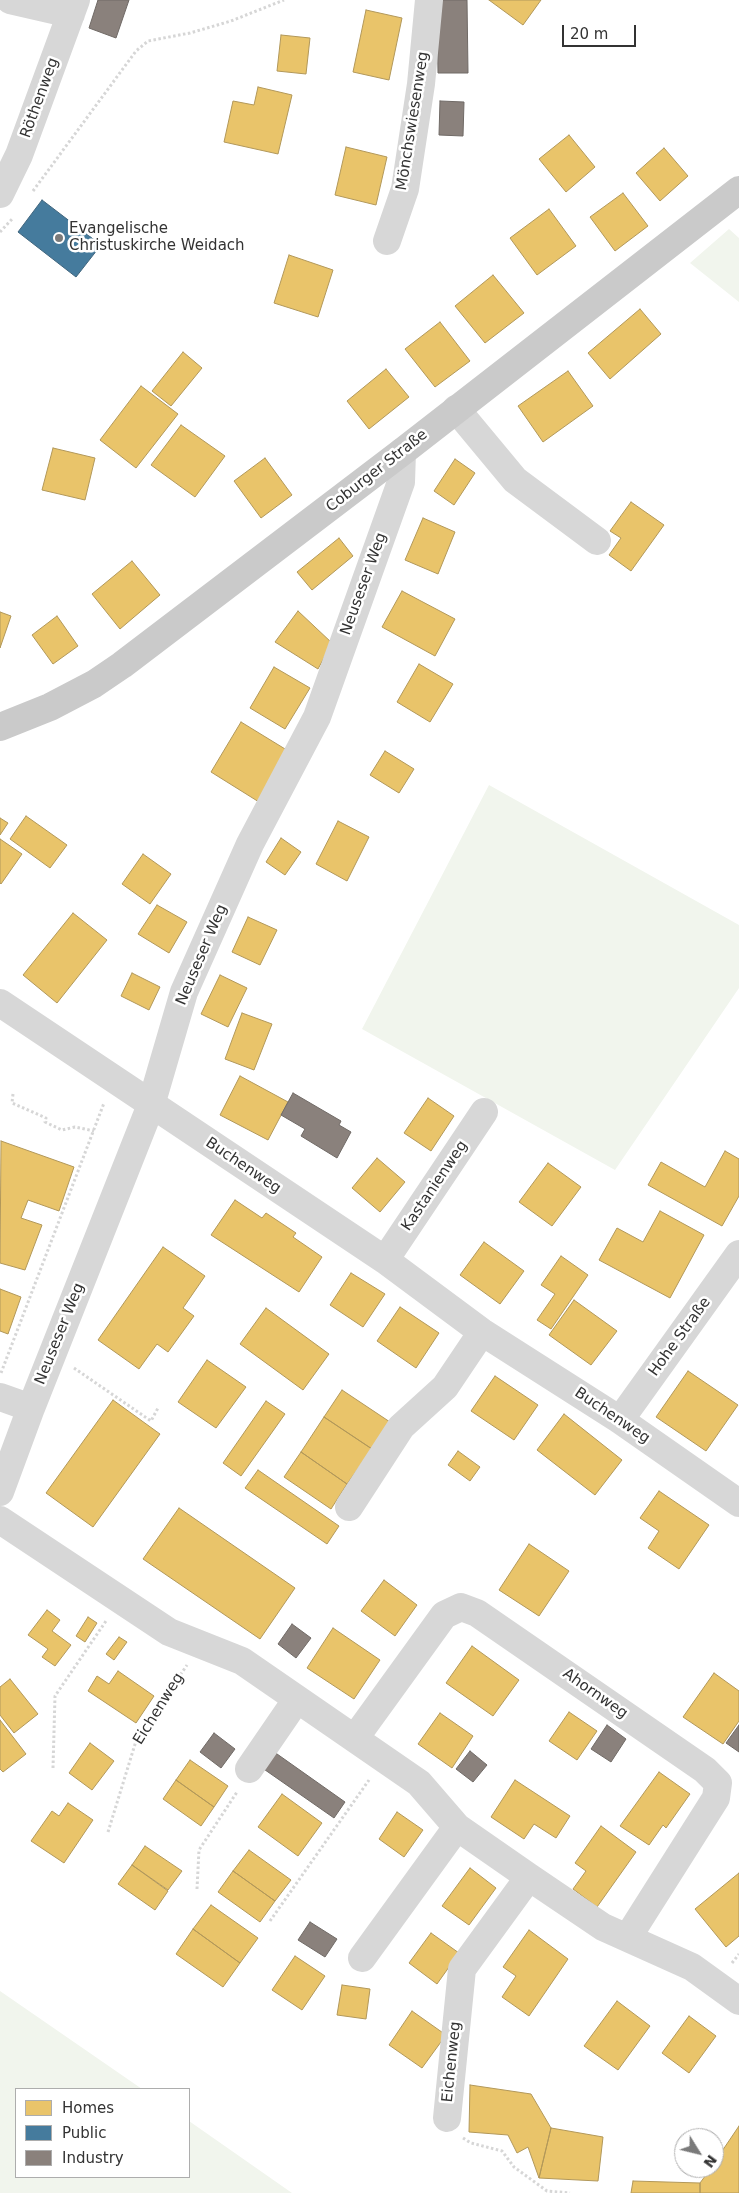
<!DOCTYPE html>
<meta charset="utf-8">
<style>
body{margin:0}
#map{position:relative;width:739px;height:2193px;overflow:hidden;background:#fff;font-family:"DejaVu Sans",sans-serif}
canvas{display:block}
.legend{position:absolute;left:15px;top:2088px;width:175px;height:90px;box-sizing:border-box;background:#fff;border:1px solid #adadad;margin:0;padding:6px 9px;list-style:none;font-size:15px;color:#333}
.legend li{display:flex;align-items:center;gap:10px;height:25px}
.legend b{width:25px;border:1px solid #adadad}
.north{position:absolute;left:674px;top:2128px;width:50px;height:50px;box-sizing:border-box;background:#fff;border:1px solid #adadad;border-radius:50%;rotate:126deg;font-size:14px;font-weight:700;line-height:20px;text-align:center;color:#333}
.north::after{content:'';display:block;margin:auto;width:18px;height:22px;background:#7a7a7a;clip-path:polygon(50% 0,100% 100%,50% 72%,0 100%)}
.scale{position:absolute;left:562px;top:25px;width:74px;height:22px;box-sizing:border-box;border:2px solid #333;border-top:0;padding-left:6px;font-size:15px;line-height:18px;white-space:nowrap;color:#333;-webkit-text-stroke:4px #fff;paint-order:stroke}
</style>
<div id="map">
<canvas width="739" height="2193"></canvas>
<ul class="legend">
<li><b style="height:14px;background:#e9c46a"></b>Homes</li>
<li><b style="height:14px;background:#457b9d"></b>Public</li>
<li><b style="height:14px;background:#8a817c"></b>Industry</li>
</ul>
<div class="north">N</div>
<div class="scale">20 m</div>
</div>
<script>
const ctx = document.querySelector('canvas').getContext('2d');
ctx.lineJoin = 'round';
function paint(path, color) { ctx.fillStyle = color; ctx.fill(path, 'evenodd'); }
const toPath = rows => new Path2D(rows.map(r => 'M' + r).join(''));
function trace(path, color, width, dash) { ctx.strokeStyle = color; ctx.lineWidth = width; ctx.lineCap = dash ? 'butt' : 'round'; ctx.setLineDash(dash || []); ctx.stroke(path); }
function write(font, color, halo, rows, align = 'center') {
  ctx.font = font + ' "DejaVu Sans",sans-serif'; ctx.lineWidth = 5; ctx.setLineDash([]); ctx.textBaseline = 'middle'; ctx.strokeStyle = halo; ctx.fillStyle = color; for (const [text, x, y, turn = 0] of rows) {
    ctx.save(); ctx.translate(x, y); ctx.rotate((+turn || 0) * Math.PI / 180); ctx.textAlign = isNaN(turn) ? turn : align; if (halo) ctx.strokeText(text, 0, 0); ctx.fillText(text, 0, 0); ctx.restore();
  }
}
paint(toPath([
 [729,229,739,238,739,302,690,263],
 [489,785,739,925,739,988,615,1170,362,1029],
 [0,1991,142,2089,16,2089,16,2177,189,2177,189,2121,292,2193,0,2193]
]), '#f1f5ed');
const homes = toPath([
 [489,0,541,0,523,25,489,0],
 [366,10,402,18,389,80,353,72,366,10],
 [281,35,310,38,306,74,277,71,281,35],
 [258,87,292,95,278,154,224,142,233,101,254,105,258,87],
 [569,135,595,167,566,192,539,159,569,135],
 [346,147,387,157,376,205,335,195,346,147],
 [664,148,688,176,660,201,636,173,664,148],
 [623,193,648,226,615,251,590,217,623,193],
 [549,209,576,246,537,275,510,238,549,209],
 [289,255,333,270,318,317,274,303,289,255],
 [493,275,524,313,485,343,455,306,493,275],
 [640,309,661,334,610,379,588,353,640,309],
 [440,322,470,361,435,387,405,349,440,322],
 [183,352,202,368,171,406,152,391,183,352],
 [386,369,409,397,369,429,347,401,386,369],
 [568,371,593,406,543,442,518,406,568,371],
 [141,386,178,414,136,468,100,440,141,386],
 [181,425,225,456,195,497,151,465,181,425],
 [53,448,95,458,85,500,42,490,53,448],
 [265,458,292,495,261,518,234,481,265,458],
 [455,459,475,473,454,505,434,491,455,459],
 [631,502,664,525,631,571,609,555,621,538,610,531,631,502],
 [423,518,455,532,438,574,405,560,423,518],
 [339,538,353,556,312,590,297,572,339,538],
 [132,561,160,595,120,629,92,594,132,561],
 [402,591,455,619,435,656,382,627,402,591],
 [298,611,332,643,318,669,275,642,298,611],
 [0,612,11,616,0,648,0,612],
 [57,616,78,646,53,664,32,635,57,616],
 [419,664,453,684,430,722,397,702,419,664],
 [274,667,310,688,285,729,250,708,274,667],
 [241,722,290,752,259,802,211,772,241,722],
 [385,751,414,769,399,793,370,775,385,751],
 [26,816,67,845,50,868,10,839,26,816],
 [0,818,8,823,0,835,0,818],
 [338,821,369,837,347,881,316,864,338,821],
 [281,838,301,852,285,875,266,862,281,838],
 [0,839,22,854,1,884,0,883,0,839],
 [143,854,171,874,150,904,122,884,143,854],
 [157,905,187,922,169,953,138,934,157,905],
 [73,913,107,940,57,1003,23,975,73,913],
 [248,917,277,930,260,965,232,952,248,917],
 [132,973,160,987,149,1010,121,996,132,973],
 [220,975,247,988,228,1027,201,1014,220,975],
 [242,1013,272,1024,254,1070,225,1059,242,1013],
 [240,1076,288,1102,268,1140,220,1115,240,1076],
 [428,1098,454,1116,431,1151,404,1133,428,1098],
 [1,1141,74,1167,59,1211,28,1200,21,1218,42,1225,25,1270,0,1263,1,1141],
 [725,1151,739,1159,739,1196,722,1226,648,1185,661,1162,705,1187,725,1151],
 [377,1158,405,1182,380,1212,352,1188,377,1158],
 [548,1163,581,1187,552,1226,519,1202,548,1163],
 [235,1200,262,1218,266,1213,296,1233,293,1237,322,1257,299,1292,211,1235,235,1200],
 [660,1211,704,1235,670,1298,599,1260,617,1228,643,1242,660,1211],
 [484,1242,524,1271,500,1304,460,1275,484,1242],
 [163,1247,205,1276,183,1308,194,1316,168,1352,157,1344,139,1369,98,1340,163,1247],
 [561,1256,588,1275,551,1329,537,1320,555,1294,541,1285,561,1256],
 [351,1273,385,1294,363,1327,330,1305,351,1273],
 [0,1289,21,1297,8,1334,0,1331,0,1289],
 [574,1300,617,1331,591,1365,549,1335,574,1300],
 [400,1307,439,1333,416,1368,377,1341,400,1307],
 [266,1308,329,1354,303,1390,240,1344,266,1308],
 [207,1360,246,1387,216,1428,178,1402,207,1360],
 [688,1371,738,1405,706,1451,656,1417,688,1371],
 [495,1376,538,1405,514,1440,471,1411,495,1376],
 [342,1390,390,1422,372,1449,324,1417,342,1390],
 [113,1400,160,1434,93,1527,46,1493,113,1400],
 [266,1401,285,1414,241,1476,223,1463,266,1401],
 [564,1414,622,1460,595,1495,537,1450,564,1414],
 [324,1417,372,1449,347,1484,301,1452,324,1417],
 [458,1451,480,1467,470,1481,448,1465,458,1451],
 [301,1452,347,1484,331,1509,284,1477,301,1452],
 [258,1470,339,1526,327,1544,245,1488,258,1470],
 [659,1491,709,1525,679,1569,648,1548,659,1531,640,1518,659,1491],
 [179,1508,295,1588,260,1639,143,1559,179,1508],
 [529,1544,569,1571,539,1616,499,1590,529,1544],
 [384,1580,417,1605,395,1636,361,1611,384,1580],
 [47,1610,60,1620,52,1631,71,1645,55,1666,42,1657,48,1649,28,1635,47,1610],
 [88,1617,97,1623,85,1642,76,1636,88,1617],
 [333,1628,380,1660,354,1699,307,1668,333,1628],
 [119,1637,127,1642,114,1660,106,1654,119,1637],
 [472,1646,519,1680,493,1716,446,1683,472,1646],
 [118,1671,154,1696,136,1723,88,1691,97,1676,109,1684,118,1671],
 [714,1673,739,1691,739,1721,723,1744,683,1717,714,1673],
 [10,1679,38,1714,14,1733,0,1715,0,1687,10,1679],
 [569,1712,597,1731,577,1760,549,1741,569,1712],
 [440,1713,473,1736,452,1768,418,1744,440,1713],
 [0,1720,26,1754,3,1772,0,1769,0,1720],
 [90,1743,114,1761,92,1790,69,1773,90,1743],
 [190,1760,228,1786,214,1807,176,1780,190,1760],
 [659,1772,690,1794,666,1828,663,1825,649,1845,620,1826,659,1772],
 [176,1780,214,1807,201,1826,163,1799,176,1780],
 [515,1780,570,1816,556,1838,534,1824,524,1839,491,1817,515,1780],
 [282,1794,322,1823,298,1856,258,1827,282,1794],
 [68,1803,93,1820,64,1863,31,1841,52,1811,59,1816,68,1803],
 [397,1812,423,1830,404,1857,379,1839,397,1812],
 [601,1826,636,1852,597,1907,573,1889,586,1871,575,1863,601,1826],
 [145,1846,182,1871,168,1890,132,1865,145,1846],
 [249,1850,291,1880,275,1901,233,1871,249,1850],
 [132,1865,168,1891,155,1910,118,1884,132,1865],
 [470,1868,496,1888,469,1925,442,1906,470,1868],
 [233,1871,275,1901,260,1922,218,1892,233,1871],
 [739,1873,739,1936,726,1947,695,1909,739,1873],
 [211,1905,258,1938,240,1963,193,1929,211,1905],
 [193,1929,240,1963,223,1987,176,1954,193,1929],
 [529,1930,568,1959,529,2016,502,1997,516,1976,503,1967,529,1930],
 [431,1933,459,1953,437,1984,409,1963,431,1933],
 [295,1956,325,1976,302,2010,272,1990,295,1956],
 [342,1985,370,1989,366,2019,337,2015,342,1985],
 [617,2001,650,2026,618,2070,584,2046,617,2001],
 [412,2011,446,2035,422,2068,389,2045,412,2011],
 [689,2016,716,2036,689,2073,662,2053,689,2016],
 [470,2085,531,2094,551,2128,539,2178,528,2147,517,2153,508,2135,469,2132,470,2085],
 [739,2126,739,2193,700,2193,700,2183,711,2168,714,2168,714,2163,739,2126],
 [551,2128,603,2137,598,2181,539,2178,551,2128],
 [633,2181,700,2183,700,2193,631,2193,633,2181]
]);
paint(homes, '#e9c46a');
trace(homes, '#b2985a', 1);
const public = toPath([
 [42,200,101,245,76,277,18,232,42,200]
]);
paint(public, '#457b9d');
trace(public, '#40657d', 1);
const industry = toPath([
 [98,0,129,0,116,38,89,28,98,0],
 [437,0,467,0,468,73,438,73,437,0],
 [440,101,464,102,463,136,439,135,440,101],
 [293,1093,341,1121,339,1125,351,1132,337,1158,301,1136,305,1129,281,1115,293,1093],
 [292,1624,311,1638,296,1658,278,1644,292,1624],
 [607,1725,626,1739,611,1762,591,1749,607,1725],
 [739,1725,739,1752,726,1743,739,1725],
 [214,1733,235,1749,221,1768,200,1752,214,1733],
 [270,1749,345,1802,334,1818,258,1765,270,1749],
 [470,1751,487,1765,473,1782,456,1769,470,1751],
 [310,1922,337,1939,325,1957,298,1940,310,1922]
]);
paint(industry, '#8a817c');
trace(industry, '#706a66', 1);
trace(toPath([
 [33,191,136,51,148,41,190,33,231,21,284,0],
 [0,232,13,218],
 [13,1094,12,1103,46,1118,45,1122,62,1130,75,1127,94,1131],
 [74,1368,151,1421,158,1408],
 [1,1373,104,1103],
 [53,1768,55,1696,106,1621],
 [108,1832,136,1741,187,1665],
 [197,1889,199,1850,237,1792],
 [270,1921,369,1780],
 [732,1963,739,1954],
 [463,2138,471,2143,502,2151,514,2167,547,2191,570,2193]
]), '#d6d6d6', 3, [2.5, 2.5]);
trace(toPath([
 [10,0,71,14],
 [0,194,19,155,76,0],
 [387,241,405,189,421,84,429,0],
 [456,409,515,480,597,541],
 [0,1003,385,1260,482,1332,620,1420,739,1503],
 [385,1260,484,1112],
 [0,1397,31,1408],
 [620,1420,739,1254],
 [0,1492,31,1408,151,1105,184,992,250,844,317,717,401,482,402,452],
 [349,1507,401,1427,445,1387,482,1332],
 [0,1520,169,1632,242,1661,419,1783,457,1827,529,1877,603,1927,692,1967,739,2001],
 [355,1738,444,1615,461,1607,477,1613,705,1770,718,1783,716,1798,628,1937],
 [249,1769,297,1699],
 [362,1958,457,1827],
 [447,2118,462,1969,529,1877]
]), '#d7d7d7', 28);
trace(toPath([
 [0,727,50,707,94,684,122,665,402,452,739,190]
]), '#cacaca', 28);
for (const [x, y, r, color] of [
 [59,238,5,"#7a7a7a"]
]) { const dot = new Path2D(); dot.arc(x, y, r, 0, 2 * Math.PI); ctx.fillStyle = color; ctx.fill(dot); trace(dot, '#fff', 2); }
write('15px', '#333', '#fff', [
 ["Röthenweg",40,98,-70],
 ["Mönchswiesenweg",413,121,-81],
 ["Coburger Straße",377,471,-38],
 ["Neuseser Weg",364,584,-70],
 ["Neuseser Weg",202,955,-67],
 ["Buchenweg",243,1166,34],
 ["Kastanienweg",435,1186,-56],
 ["Neuseser Weg",60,1334,-68],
 ["Hohe Straße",680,1337,-54],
 ["Buchenweg",612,1416,34],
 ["Ahornweg",595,1694,35],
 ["Eichenweg",159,1709,-58],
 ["Eichenweg",452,2062,-84]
]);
write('15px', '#333', '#fff', [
 ["Evangelische",69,229],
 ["Christuskirche Weidach",69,246]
], 'left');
</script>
